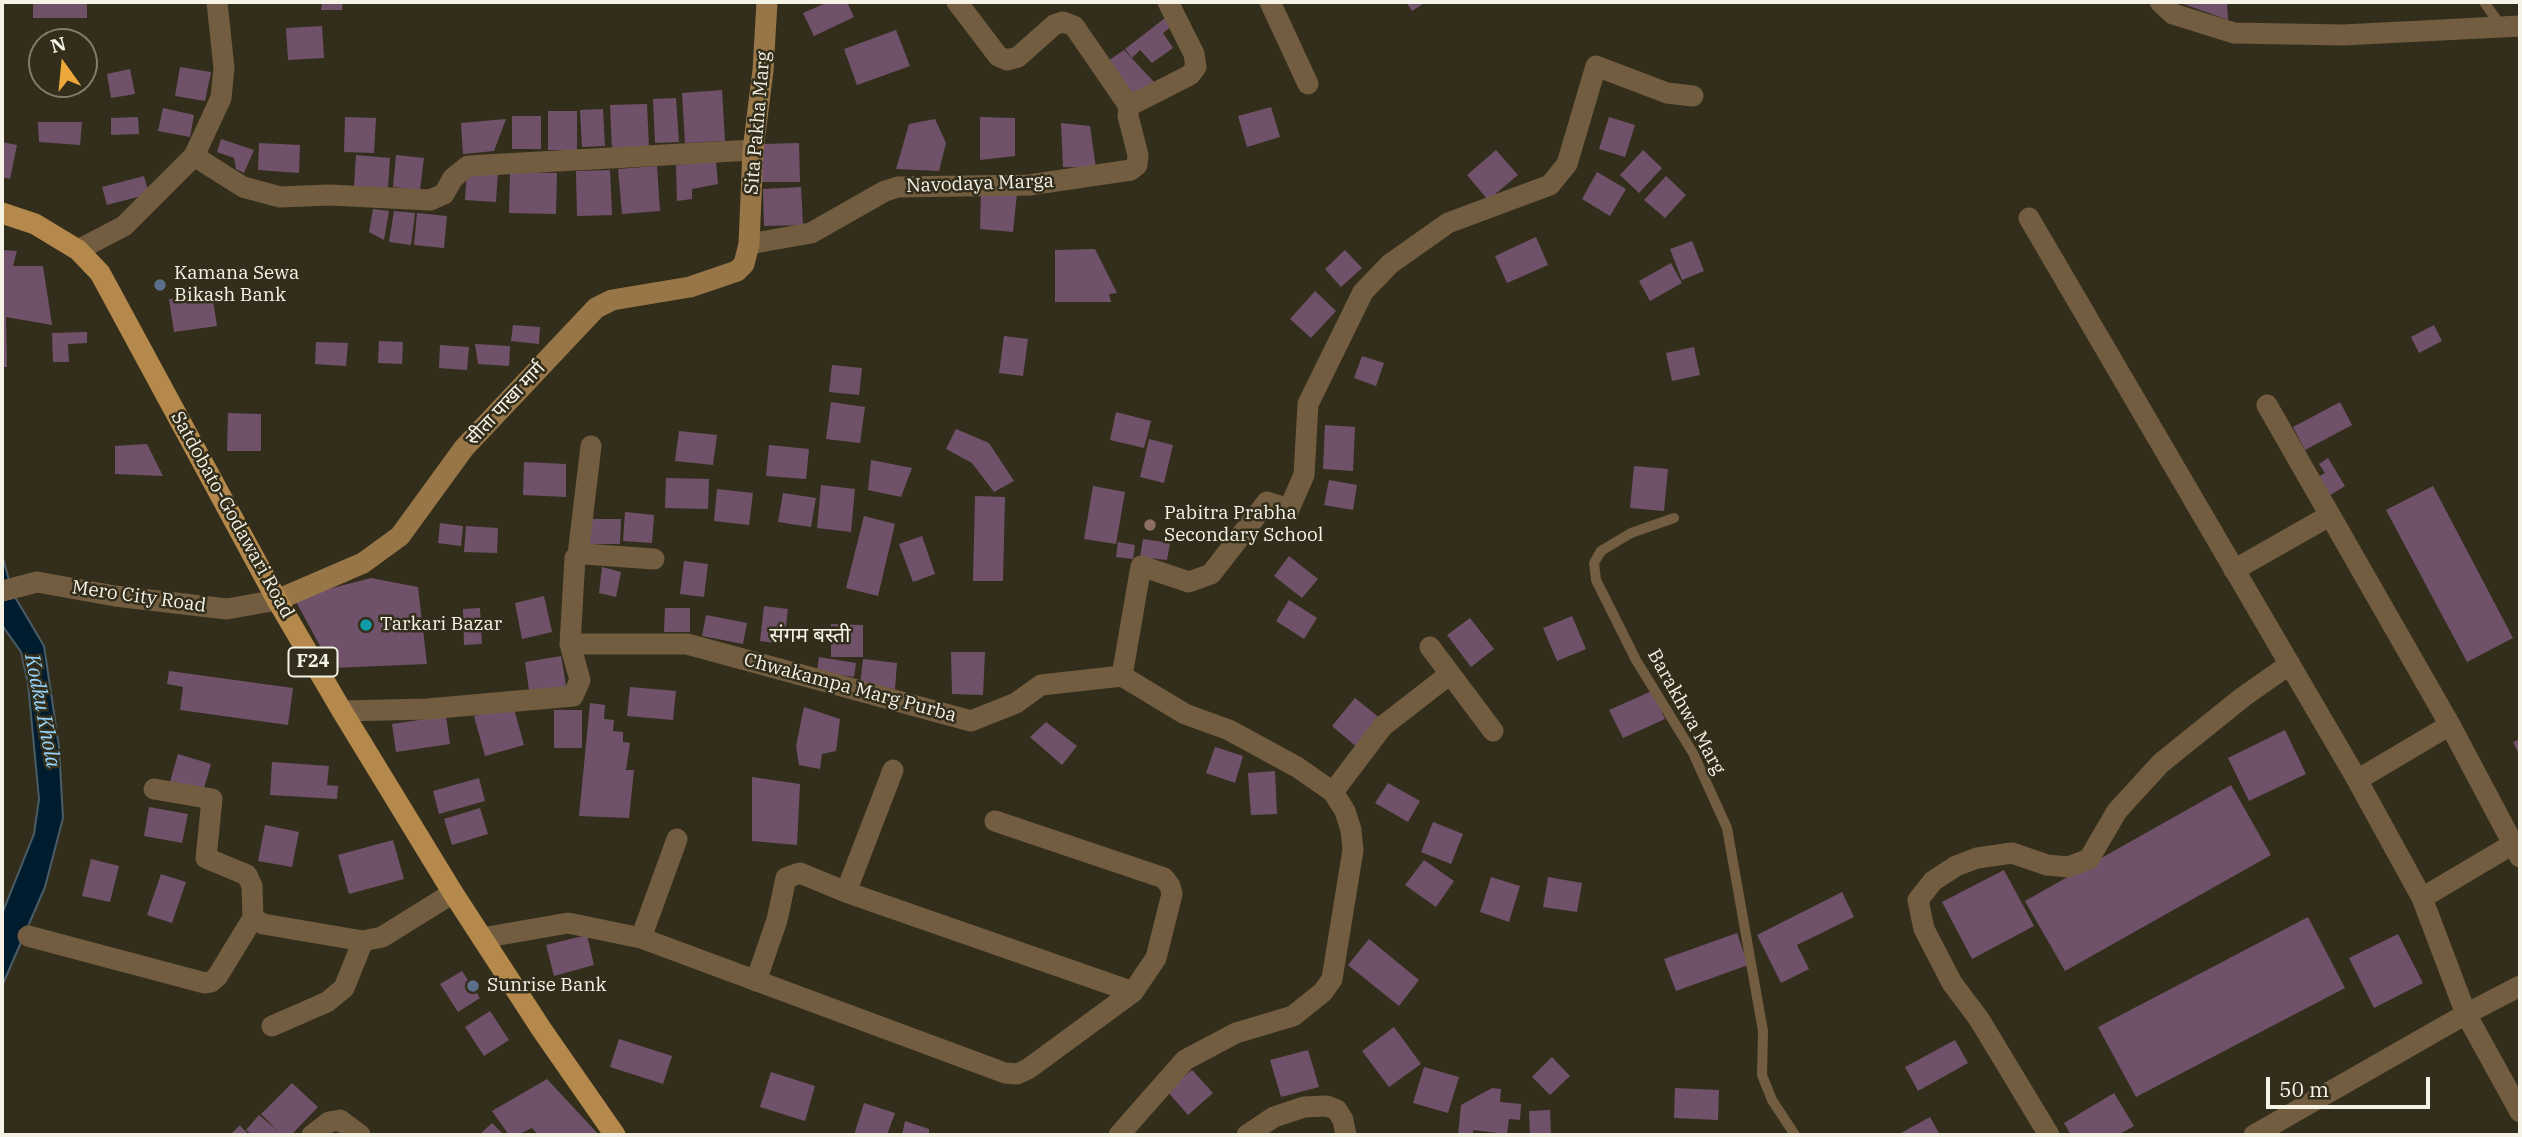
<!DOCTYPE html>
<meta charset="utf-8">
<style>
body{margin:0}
#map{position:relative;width:2522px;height:1137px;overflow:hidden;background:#332e1b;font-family:"IBM Plex Serif",serif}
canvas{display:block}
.frame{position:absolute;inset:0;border:4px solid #f5f2e6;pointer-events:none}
.north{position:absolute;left:28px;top:28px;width:70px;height:70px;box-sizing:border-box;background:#332e1b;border:2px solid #817c6c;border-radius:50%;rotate:345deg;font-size:19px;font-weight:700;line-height:28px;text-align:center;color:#f5f2e6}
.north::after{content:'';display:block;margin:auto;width:24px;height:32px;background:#eca93a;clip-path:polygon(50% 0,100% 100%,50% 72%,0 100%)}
.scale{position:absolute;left:2266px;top:1077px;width:164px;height:32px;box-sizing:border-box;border:4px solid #f5f2e6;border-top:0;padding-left:9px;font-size:21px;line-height:24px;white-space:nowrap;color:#f5f2e6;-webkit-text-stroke:5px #332e1b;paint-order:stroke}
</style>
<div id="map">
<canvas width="2522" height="1137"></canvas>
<div class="frame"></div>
<div class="north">N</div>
<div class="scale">50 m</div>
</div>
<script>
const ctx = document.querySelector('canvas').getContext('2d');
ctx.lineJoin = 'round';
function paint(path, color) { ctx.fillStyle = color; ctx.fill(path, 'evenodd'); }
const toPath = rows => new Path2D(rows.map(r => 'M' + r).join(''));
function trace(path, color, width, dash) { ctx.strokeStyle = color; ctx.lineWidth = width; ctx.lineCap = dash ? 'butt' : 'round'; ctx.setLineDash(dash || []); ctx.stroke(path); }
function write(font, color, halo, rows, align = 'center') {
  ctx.font = font + ' "IBM Plex Serif","Noto Sans Devanagari",serif'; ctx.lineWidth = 5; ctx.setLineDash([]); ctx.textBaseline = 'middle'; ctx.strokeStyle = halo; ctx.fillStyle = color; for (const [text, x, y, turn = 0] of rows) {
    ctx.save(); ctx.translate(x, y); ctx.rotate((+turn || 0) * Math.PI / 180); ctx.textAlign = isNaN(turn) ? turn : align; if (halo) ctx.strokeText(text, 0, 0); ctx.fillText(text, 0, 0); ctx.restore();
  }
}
const water = toPath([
 [2,554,12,592,44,646,59,747,63,818,45,887,2,986,2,914,34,834,39,799,28,683,21,652,2,625,2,554]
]);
paint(water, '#001d30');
trace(water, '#4a5d67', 2);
paint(toPath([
 [33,2,87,2,87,18,33,18],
 [322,2,343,2,342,10,321,10],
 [828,2,847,2,854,17,814,36,803,13],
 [1406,2,1426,2,1412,11],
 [2178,2,2227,2,2228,20],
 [1165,18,1172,26,1163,33,1173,48,1152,63,1140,50,1132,58,1125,49],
 [322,26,324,58,288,60,286,28],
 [896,30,910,66,857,85,844,49],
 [1124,50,1154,82,1134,96,1108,61],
 [180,67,211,72,205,101,175,96],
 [130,69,135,94,111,98,107,74],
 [722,90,725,141,685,143,682,93],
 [676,98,679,142,655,143,653,99],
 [647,104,649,148,612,149,610,105],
 [1271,107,1280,137,1247,147,1238,116],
 [163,108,194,115,190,137,158,131],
 [603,109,605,146,582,147,580,110],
 [548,111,577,111,577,150,548,150],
 [512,116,541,116,541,149,512,149],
 [138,117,139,134,111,135,111,118],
 [345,117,376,118,374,153,344,152],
 [980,117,1015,118,1015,156,980,160],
 [1609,117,1635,125,1625,157,1599,149],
 [506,119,494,151,463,154,461,123],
 [935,119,946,143,939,171,896,169,909,124],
 [38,122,82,122,80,145,39,142],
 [1061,123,1090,126,1096,168,1063,167],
 [221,139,254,150,244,173,236,169,234,158,217,152],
 [2,142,17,145,10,179,2,177],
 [259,143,300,145,299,173,258,170],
 [799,143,800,182,762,182,762,144],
 [1496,150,1518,175,1488,200,1467,175],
 [1643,150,1662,168,1639,193,1620,175],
 [356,155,390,158,388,188,354,186],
 [396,155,424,158,420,190,393,187],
 [716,161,718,184,692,189,692,199,677,201,676,165],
 [657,166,660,211,622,214,618,169],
 [467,169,498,171,496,202,465,200],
 [610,170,612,215,577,216,576,171],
 [510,172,557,173,556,214,509,213],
 [1597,172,1626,189,1610,216,1582,199],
 [144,176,149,194,107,205,102,187],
 [1666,176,1686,195,1665,218,1644,200],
 [801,187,803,225,764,226,763,189],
 [981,192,1017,193,1013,232,980,229],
 [373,209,389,211,384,240,369,232],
 [394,211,415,213,411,245,389,242],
 [417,213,447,216,444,248,414,245],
 [1536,237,1548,265,1507,283,1495,256],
 [1692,241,1704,271,1682,280,1670,249],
 [1095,249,1117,293,1109,294,1111,302,1055,302,1055,250],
 [2,250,17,251,13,266,43,266,52,325,6,317,7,367,2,367],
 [1345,250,1362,268,1341,287,1325,269],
 [1671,263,1682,283,1650,301,1639,281],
 [1315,291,1336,311,1311,338,1290,319],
 [212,294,217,326,174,332,169,299],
 [513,325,540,327,539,344,511,341],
 [2434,325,2442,341,2419,353,2411,337],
 [87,332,87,343,68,344,69,362,53,362,52,333],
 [1004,336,1028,339,1023,376,999,373],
 [379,341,403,342,402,364,378,363],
 [316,342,348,343,346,366,315,364],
 [475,344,510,346,509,366,478,364],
 [440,345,469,347,467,370,439,368],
 [1694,347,1700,375,1672,381,1666,353],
 [1362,356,1384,363,1376,386,1354,378],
 [832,365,862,368,859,395,829,392],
 [831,402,865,407,860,443,826,439],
 [2340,402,2352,425,2305,450,2293,427],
 [1116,412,1151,421,1144,448,1110,440],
 [228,413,261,414,261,451,227,451],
 [1325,425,1355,427,1353,471,1323,469],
 [956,429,989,443,1014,481,994,492,972,463,946,449],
 [679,431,717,435,713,465,675,461],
 [1149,439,1173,445,1164,483,1140,477],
 [147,444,163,476,115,474,115,446],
 [769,445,809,449,806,479,766,476],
 [2328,458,2345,486,2327,497,2316,478,2325,473,2319,464],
 [871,460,912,468,901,497,868,490],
 [524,462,566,464,566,497,523,495],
 [1634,466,1668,469,1664,511,1630,508],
 [666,478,709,479,708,509,665,508],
 [1329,480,1357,485,1353,510,1324,505],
 [821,485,855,489,851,532,817,528],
 [1093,486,1125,492,1116,544,1084,539],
 [2433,486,2513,638,2467,662,2386,510],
 [717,489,753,493,749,525,714,521],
 [783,493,816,498,811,527,778,522],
 [975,496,1005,497,1003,581,973,581],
 [625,512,654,515,652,543,623,541],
 [864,516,895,524,878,596,846,588],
 [589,519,621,519,620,544,588,544],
 [440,523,463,526,461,546,438,543],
 [466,526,498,528,497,553,464,552],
 [922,536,935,574,913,582,899,544],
 [1143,539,1170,543,1167,560,1140,557],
 [1118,542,1135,545,1133,559,1116,557],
 [1289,556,1318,579,1302,598,1274,576],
 [684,561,708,564,704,597,680,594],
 [602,567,621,572,616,597,599,593],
 [371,578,418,587,427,664,332,668,294,598],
 [544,596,552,632,522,639,515,603],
 [1289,600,1317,618,1304,639,1276,621],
 [764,606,788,609,784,644,760,641],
 [480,608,482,644,464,645,463,609],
 [665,608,690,608,690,632,664,632],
 [706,615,747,623,743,644,702,636],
 [1572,616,1586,649,1557,661,1543,628],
 [1470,618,1494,649,1471,667,1447,635],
 [831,624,863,625,863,657,831,657],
 [951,652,985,652,983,695,952,694],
 [561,656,567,691,530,697,525,662],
 [819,657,856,663,854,677,817,671],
 [863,659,897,663,895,689,860,685],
 [169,671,293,688,288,725,180,710,183,687,167,684],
 [630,687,676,691,673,720,627,716],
 [1652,691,1665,719,1623,738,1609,710],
 [1355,698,1381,719,1358,748,1332,726],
 [590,703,605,705,604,719,614,720,613,731,623,732,623,742,630,743,626,770,634,770,629,818,579,816],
 [513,705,524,745,485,756,474,716],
 [804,707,840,719,836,751,822,754,820,769,799,765,796,746],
 [554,710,582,710,582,748,554,748],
 [446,716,450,744,396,752,392,724],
 [1046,722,1077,746,1062,765,1030,737],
 [2285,730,2306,774,2249,801,2228,758],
 [2520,739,2520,756,2513,742],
 [1215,747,1243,756,1235,783,1206,773],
 [178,754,211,764,202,795,169,785],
 [272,762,329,766,327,785,338,786,337,799,270,795],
 [1275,771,1277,814,1251,815,1248,773],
 [752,777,800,784,797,845,752,841],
 [479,778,485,801,439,814,433,791],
 [1388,783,1420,801,1408,822,1375,803],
 [2231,785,2271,855,2065,971,2025,901],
 [149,807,188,814,182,843,144,836],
 [480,808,488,834,452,845,444,819],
 [1433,822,1463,834,1451,864,1421,852],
 [265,825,299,832,292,867,258,861],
 [393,840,404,879,349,894,338,855],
 [91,859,119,866,110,902,82,896],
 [1424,860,1454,881,1436,907,1405,885],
 [2004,870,2034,926,1972,959,1942,902],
 [161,874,186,882,172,923,147,915],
 [1491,877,1520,886,1509,922,1480,912],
 [1548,877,1582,883,1577,912,1543,907],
 [1842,892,1854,917,1797,945,1809,969,1781,983,1757,935],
 [2308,917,2345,988,2136,1097,2098,1027],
 [1737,933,1748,965,1676,991,1664,959],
 [2398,934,2423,983,2374,1008,2349,958],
 [587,935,594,965,554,976,546,945],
 [1369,939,1419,980,1399,1006,1348,965],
 [462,971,480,998,458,1012,440,984],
 [490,1011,509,1040,484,1056,465,1027],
 [1394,1027,1421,1064,1389,1087,1362,1051],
 [619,1039,672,1056,663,1084,610,1067],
 [1955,1040,1968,1063,1918,1091,1905,1067],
 [1308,1050,1319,1087,1281,1097,1270,1060],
 [1552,1057,1570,1076,1550,1095,1532,1077],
 [1424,1067,1459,1077,1448,1113,1413,1103],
 [1192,1070,1213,1093,1188,1115,1167,1091],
 [771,1072,815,1086,805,1121,760,1107],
 [547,1079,599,1135,538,1135,532,1128,517,1135,509,1135,492,1111],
 [292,1083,318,1107,291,1135,252,1135,246,1130,259,1115,278,1131,261,1114],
 [1492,1088,1501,1089,1500,1102,1521,1104,1520,1120,1509,1119,1507,1134,1473,1130,1473,1135,1458,1135,1461,1105],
 [1675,1088,1719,1090,1718,1120,1674,1118],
 [2114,1093,2134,1126,2118,1135,2071,1135,2064,1123],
 [864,1103,895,1113,887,1135,854,1135],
 [1550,1110,1551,1135,1530,1135,1529,1111],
 [1930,1117,1940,1135,1902,1135,1901,1133],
 [905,1121,929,1129,929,1135,902,1135],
 [492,1123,504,1135,479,1135],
 [240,1125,242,1128,250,1135,230,1135]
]), '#6f526a');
trace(toPath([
 [2484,2,2501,26],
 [1674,518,1631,533,1601,551,1594,563,1596,580,1636,660,1693,753,1727,828,1763,1031,1762,1075,1772,1100,1795,1135]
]), '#725d40', 10);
trace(toPath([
 [957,2,998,56,1007,60,1018,57,1054,25,1063,22,1074,26,1129,106],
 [1270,2,1308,84],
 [2160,2,2173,14,2234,33,2343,35,2520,26],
 [194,156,243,187,280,197,330,195,430,200,444,194,453,178,468,166,753,150],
 [2029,218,2355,776,2422,898,2466,1014,2254,1135],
 [749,244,811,233,885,191,898,187,1029,185,1131,170,1137,165,1138,155,1128,116,1129,106,1190,75,1196,67,1194,54,1168,2],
 [78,250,124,226,194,156,221,98,224,68,217,2],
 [2267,405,2450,725,2520,857],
 [578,555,591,446],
 [2234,570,2329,516],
 [2,591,37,582,115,596,227,609,277,600],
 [570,644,575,558,584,554,654,559],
 [1430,647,1493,731],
 [1122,676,1141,566,1189,582,1211,574,1267,502,1289,509,1304,475,1308,404,1363,292,1390,264,1448,223,1550,185,1567,164,1596,66,1667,93,1693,96],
 [342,711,428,709,573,696,580,680,570,644,687,644,971,721,1016,703,1041,685,1122,676,1185,714,1229,730,1297,767,1333,792,1345,811,1351,830,1353,850,1332,979,1323,992,1293,1016,1236,1033,1185,1060,1119,1135],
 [2357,780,2450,725],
 [154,789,212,799,206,858,247,875,252,886,253,918,263,924,363,941,382,937,453,893],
 [1333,792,1383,726,1450,674],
 [846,892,893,770],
 [2422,898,2513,844],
 [28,936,205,983,211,982,217,977,253,918],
 [482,938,568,923,641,938,1005,1073,1017,1074,1028,1069,1133,992,1156,958,1172,894,1170,886,1164,878,995,821],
 [641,938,677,839],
 [756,981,777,920,786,878,800,873,846,892,1133,992],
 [2520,986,2466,1014,2520,1112],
 [272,1026,327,1002,344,988,363,941],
 [312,1135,329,1122,340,1120,360,1135],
 [1247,1135,1274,1117,1304,1107,1327,1106,1337,1110,1343,1120,1346,1135],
 [2049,1135,1979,1019,1952,983,1924,929,1918,900,1933,881,1956,866,1977,858,2012,853,2047,865,2068,867,2089,859,2117,811,2161,763,2243,697,2290,664]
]), '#725d40', 21);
trace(toPath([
 [277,600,363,563,400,536,464,448,596,308,612,300,690,287,737,271,744,264,749,244,753,150,763,70,767,2]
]), '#987647', 21);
trace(toPath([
 [2,213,35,224,78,250,100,273,277,600,342,711,453,893,542,1030,615,1135]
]), '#b5894b', 21);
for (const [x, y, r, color] of [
 [160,285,7,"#5c6f8a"],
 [1150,525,7,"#8d6e63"],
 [366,625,7,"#0f9aa8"],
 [473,986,7,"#5c6f8a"]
]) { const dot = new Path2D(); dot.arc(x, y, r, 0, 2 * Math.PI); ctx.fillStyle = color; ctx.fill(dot); trace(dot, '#332e1b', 2.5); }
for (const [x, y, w] of [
 [313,662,49]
]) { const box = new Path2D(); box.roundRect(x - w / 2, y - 14.5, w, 29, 5); ctx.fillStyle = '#332e1b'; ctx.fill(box); trace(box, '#f5f2e6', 2); }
write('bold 18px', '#f5f2e6', null, [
 ["F24",313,662]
]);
write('19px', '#f5f2e6', '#332e1b', [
 ["Sita Pakha Marg",758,123,-85],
 ["Navodaya Marga",980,184,-2],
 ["सीता पाखा मार्ग",506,404,-47],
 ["Satdobato-Godawari Road",232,515,61],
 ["Mero City Road",139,597,8],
 ["Chwakampa Marg Purba",850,688,15],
 ["Barakhwa Marg",1686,712,61]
]);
write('19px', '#f5f2e6', '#332e1b', [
 ["Kamana Sewa",174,274],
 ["Bikash Bank",174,296],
 ["Pabitra Prabha",1164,514],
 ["Secondary School",1164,536],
 ["Tarkari Bazar",380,625],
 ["Sunrise Bank",487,986]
], 'left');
write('21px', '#f5f2e6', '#332e1b', [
 ["संगम बस्ती",810,636]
]);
write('italic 21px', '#97d4fc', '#332e1b', [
 ["Kodku Khola",42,711,79]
]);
</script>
